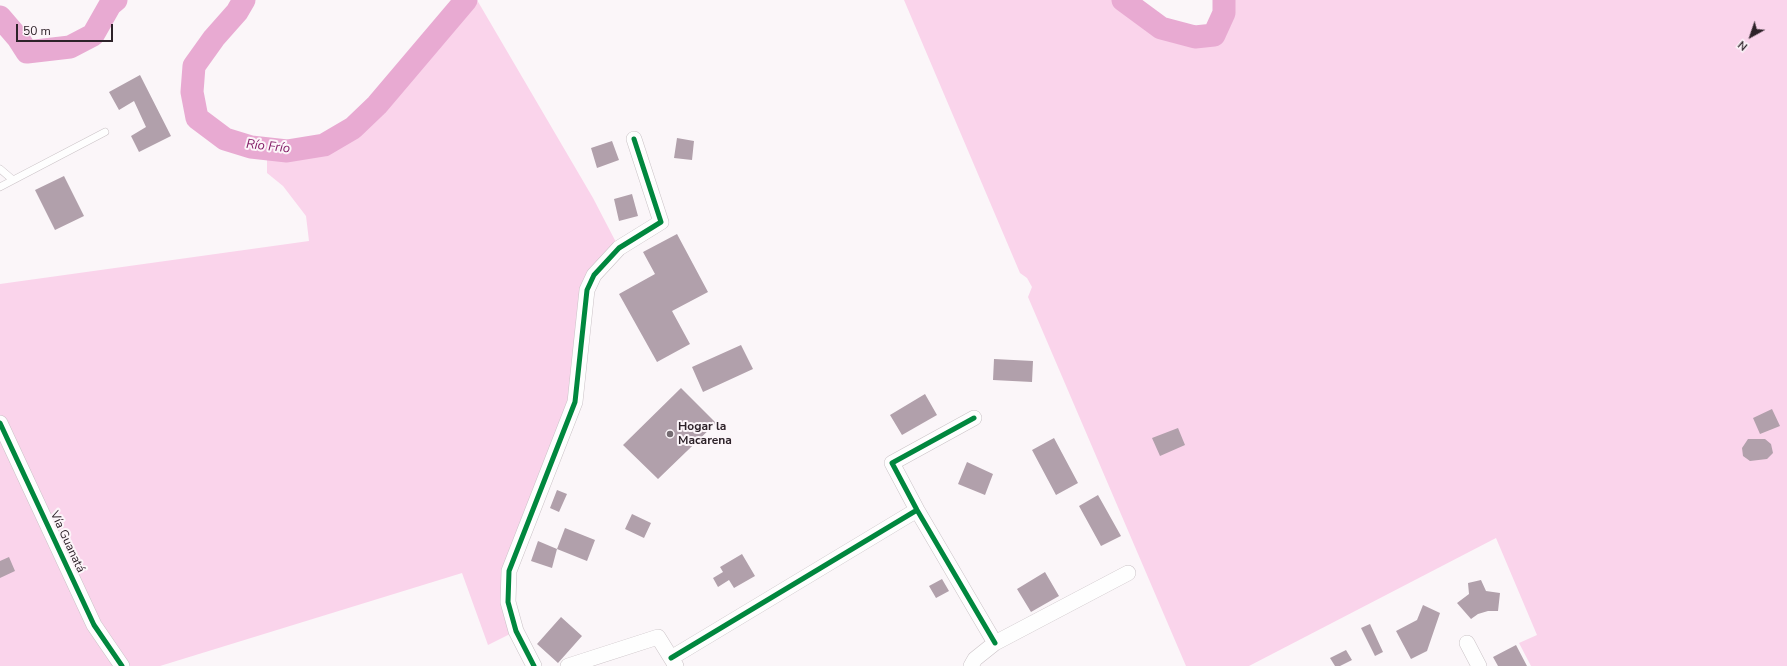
<!DOCTYPE html>
<meta charset="utf-8">
<style>
body{margin:0}
#map{position:relative;width:1787px;height:666px;overflow:hidden;background:#fbf6f9;font-family:"Nunito Sans",sans-serif}
canvas{display:block}
.north{position:absolute;left:1731px;top:16px;width:40px;height:40px;-webkit-text-stroke:3px #fcf5f9;paint-order:stroke;rotate:220deg;font-size:11px;font-weight:700;line-height:16px;text-align:center;color:#2d2229}
.north::after{content:'';display:block;margin:auto;width:14px;height:18px;background:#2d2229;clip-path:polygon(50% 0,100% 100%,50% 72%,0 100%)}
.scale{position:absolute;left:16px;top:24px;width:97px;height:18px;box-sizing:border-box;border:2px solid #2d2229;border-top:0;padding-left:5px;font-size:12px;line-height:14px;white-space:nowrap;color:#2d2229;-webkit-text-stroke:3px #fcf5f9;paint-order:stroke}
</style>
<div id="map">
<canvas width="1787" height="666"></canvas>
<div class="north">N</div>
<div class="scale">50 m</div>
</div>
<script>
const ctx = document.querySelector('canvas').getContext('2d');
ctx.lineJoin = 'round';
function paint(path, color) { ctx.fillStyle = color; ctx.fill(path, 'evenodd'); }
const toPath = rows => new Path2D(rows.map(r => 'M' + r).join(''));
function trace(path, color, width, dash) { ctx.strokeStyle = color; ctx.lineWidth = width; ctx.lineCap = dash ? 'butt' : 'round'; ctx.setLineDash(dash || []); ctx.stroke(path); }
function write(font, color, halo, rows, align = 'center') {
  ctx.font = font + ' "Nunito Sans",sans-serif'; ctx.lineWidth = 4; ctx.setLineDash([]); ctx.textBaseline = 'middle'; ctx.strokeStyle = halo; ctx.fillStyle = color; for (const [text, x, y, turn = 0] of rows) {
    ctx.save(); ctx.translate(x, y); ctx.rotate((+turn || 0) * Math.PI / 180); ctx.textAlign = isNaN(turn) ? turn : align; if (halo) ctx.strokeText(text, 0, 0); ctx.fillText(text, 0, 0); ctx.restore();
  }
}
paint(toPath([
 [466,0,477,0,593,198,619,248,594,275,575,402,509,571,516,631,488,645,462,573,160,666,0,666,0,284,309,241,306,216,283,186,267,173,267,149,287,151,324,145,353,128,378,105],
 [904,0,1123,0,1161,28,1195,37,1214,34,1224,13,1224,0,1787,0,1787,666,1531,666,1519,643,1537,635,1496,538,1249,666,1186,666,1028,297,1032,287,1027,278,1020,273]
]), '#fad4eb');
trace(toPath([
 [244,0,237,12,214,38,194,66,192,92,197,118,225,139,251,147,287,151,324,145,353,128,377,105,466,0],
 [1123,0,1161,28,1195,37,1214,35,1224,13,1224,0],
 [0,17,18,38,27,52,70,47,93,35,110,5,116,0]
]), '#e8aad2', 23);
paint(toPath([
 [140,75,171,136,139,152,131,136,146,127,134,101,119,110,109,92],
 [677,138,694,141,692,160,674,158],
 [612,141,619,160,597,168,591,148],
 [64,176,84,216,55,230,35,190],
 [632,194,638,216,619,221,614,199],
 [677,234,708,292,672,311,690,344,657,362,619,294,655,274,643,252],
 [741,345,753,369,703,392,692,367],
 [994,359,1033,361,1032,382,993,380],
 [681,388,716,423,658,479,623,445],
 [925,394,937,415,902,435,890,415],
 [1772,409,1780,426,1760,434,1753,418],
 [1178,428,1185,445,1160,456,1152,438],
 [1054,438,1078,483,1056,495,1032,450],
 [1748,439,1765,439,1771,444,1773,453,1767,459,1750,461,1743,456,1742,448],
 [967,462,993,474,985,495,958,484],
 [557,490,567,494,559,512,550,508],
 [1098,495,1121,536,1101,546,1079,506],
 [632,514,651,523,644,538,625,529],
 [565,528,595,540,587,561,557,549],
 [538,541,557,549,552,568,531,561],
 [742,554,755,576,734,588,729,580,718,587,713,578,723,572,720,567],
 [9,557,15,571,0,578,0,561],
 [1045,572,1059,596,1031,612,1017,589],
 [942,579,949,591,936,598,929,586],
 [1481,580,1486,591,1500,593,1498,611,1488,611,1478,614,1471,619,1457,603,1469,594,1468,583],
 [1423,605,1440,613,1427,651,1411,659,1396,631,1417,620],
 [561,617,582,636,558,663,537,644],
 [1370,624,1383,652,1375,656,1361,628],
 [1516,645,1527,666,1498,666,1493,657],
 [1346,650,1352,660,1340,666,1335,666,1330,658]
]), '#b1a0ab');
const service = toPath([
 [0,169,13,180],
 [0,187,105,132]
]);
const minor = toPath([
 [974,418,892,463,917,510,995,643],
 [0,423,94,625,122,666],
 [1467,643,1479,666],
 [671,658,917,510],
 [534,666,516,631,508,602,509,571,575,402,587,290,594,275,619,248,661,222,634,139],
 [568,666,658,637,676,666],
 [971,666,975,659,995,643,1128,573]
]);
trace(service, '#cac2c6', 8);
trace(minor, '#cac2c6', 16);
trace(service, '#fefefe', 7);
trace(minor, '#fefefe', 15);
trace(toPath([
 [974,418,892,463,917,510,995,643],
 [0,423,94,625,122,666],
 [671,658,917,510],
 [534,666,516,631,508,602,509,571,575,402,587,290,594,275,619,248,661,222,634,139]
]), '#00873e', 5);
for (const [x, y, r, color] of [
 [670,434,4,"#756c72"]
]) { const dot = new Path2D(); dot.arc(x, y, r, 0, 2 * Math.PI); ctx.fillStyle = color; ctx.fill(dot); trace(dot, '#fcf5f9', 1.5); }
write('bold 12px', '#2d2229', '#fcf5f9', [
 ["Hogar la",678,427],
 ["Macarena",678,441]
], 'left');
write('12px', '#2d2229', '#fcf5f9', [
 ["Vía Guanatá",67,542,65]
]);
write('italic 13px', '#821d66', '#fcf5f9', [
 ["Río Frío",268,147,6]
]);
</script>
